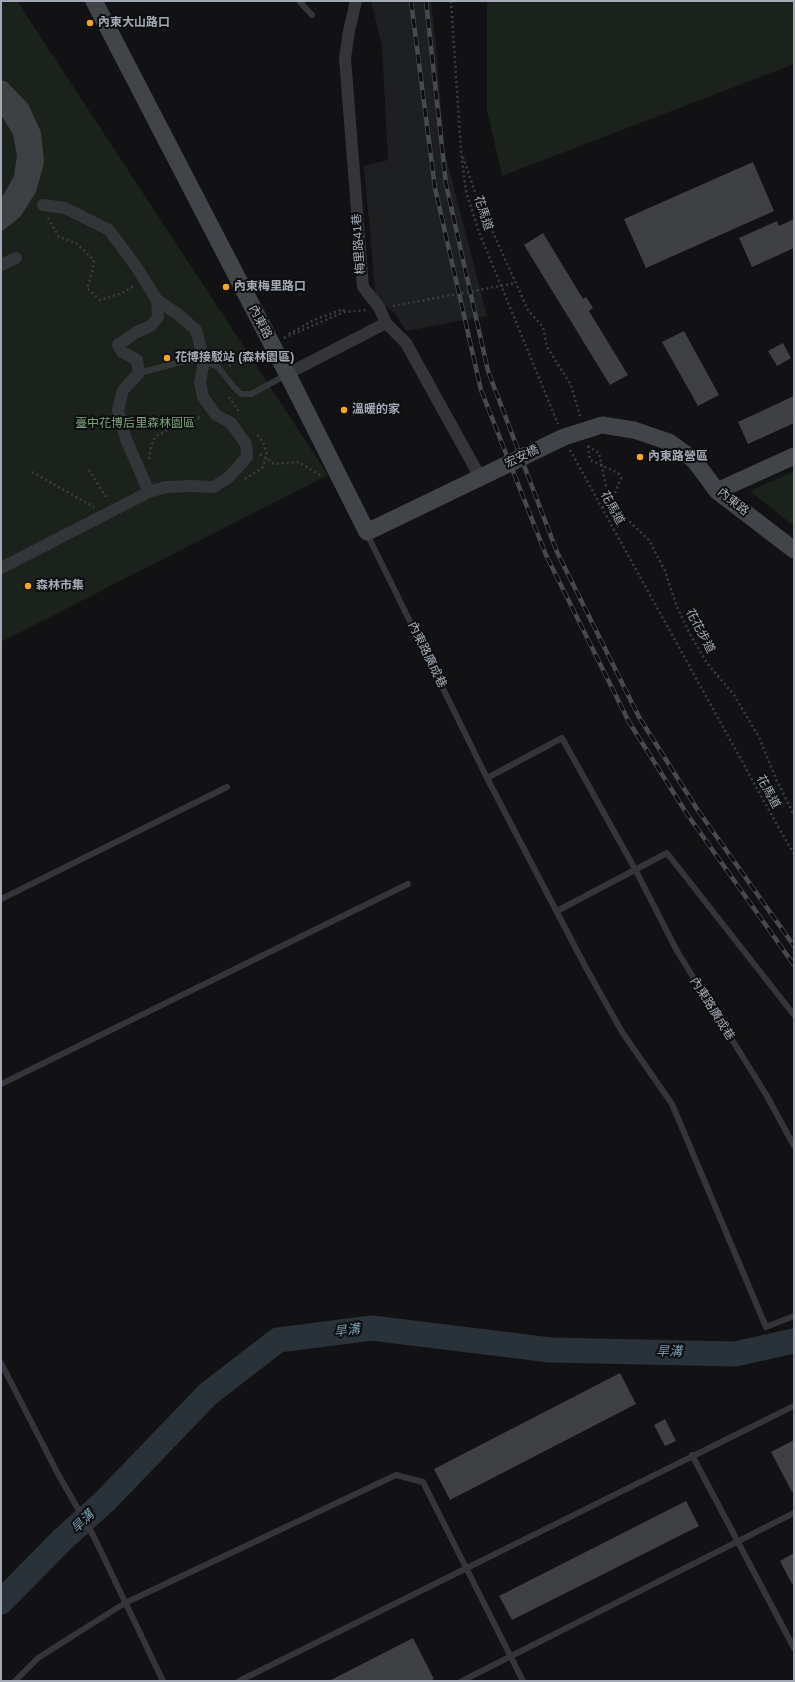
<!DOCTYPE html>
<meta charset="utf-8">
<style>
body{margin:0}
#map{position:relative;width:795px;height:1682px;overflow:hidden;background:#121214;font-family:Helvetica,sans-serif}
canvas{display:block}
.frame{position:absolute;inset:0;border:2px solid #a3aab5;pointer-events:none}
</style>
<div id="map">
<canvas width="795" height="1682"></canvas>
<div class="frame"></div>
</div>
<script>
const ctx = document.querySelector('canvas').getContext('2d');
ctx.lineJoin = 'round';
function paint(path, color) { ctx.fillStyle = color; ctx.fill(path, 'evenodd'); }
const toPath = rows => new Path2D(rows.map(r => 'M' + r).join(''));
function trace(path, color, width, dash) { ctx.strokeStyle = color; ctx.lineWidth = width; ctx.lineCap = dash ? 'butt' : 'round'; ctx.setLineDash(dash || []); ctx.stroke(path); }
function write(font, color, halo, rows, align = 'center') {
  ctx.font = font + ' Helvetica,"Noto Sans TC",sans-serif'; ctx.lineWidth = 4; ctx.setLineDash([]); ctx.textBaseline = 'middle'; ctx.strokeStyle = halo; ctx.fillStyle = color; for (const [text, x, y, turn = 0] of rows) {
    ctx.save(); ctx.translate(x, y); ctx.rotate((+turn || 0) * Math.PI / 180); ctx.textAlign = isNaN(turn) ? turn : align; if (halo) ctx.strokeText(text, 0, 0); ctx.fillText(text, 0, 0); ctx.restore();
  }
}
paint(toPath([
 [371,1,431,1,437,54,444,149,487,316,406,331,395,313,376,300,364,166,388,160,382,46]
]), '#1e1f21');
paint(toPath([
 [1,1,17,1,328,475,1,642],
 [487,1,794,1,794,64,502,176,487,110],
 [794,471,794,526,750,491]
]), '#1a221b');
trace(toPath([
 [1,1602,61,1541,106,1500,208,1394,278,1340,372,1328,550,1350,735,1354,794,1341]
]), '#283238', 25);
paint(toPath([
 [1,80,7,82,28,104,41,132,44,163,36,192,20,217,1,232,1,197,4,194,14,176,17,155,13,134,1,115],
 [753,162,774,211,646,268,624,219],
 [794,219,794,248,752,267,739,238,777,221,779,226],
 [543,233,583,299,586,297,593,308,589,311,628,375,610,385,524,245],
 [684,331,719,395,698,406,662,342],
 [783,343,791,358,777,366,768,351],
 [794,396,794,423,748,444,738,422],
 [620,1373,636,1404,450,1500,434,1469],
 [665,1419,676,1441,665,1446,654,1425],
 [794,1440,794,1491,792,1492,771,1452],
 [686,1501,699,1526,512,1620,499,1596],
 [794,1553,794,1582,792,1584,780,1561],
 [413,1638,434,1679,429,1681,329,1681]
]), '#3e4044');
trace(toPath([
 [451,1,461,151,466,191,479,232,558,424],
 [463,157,476,195,528,310,543,327,547,347,571,385,580,416],
 [48,218,59,237,76,243,94,260,92,273,87,288,100,300,122,293,134,286],
 [393,306,516,283],
 [289,334,312,321,343,309,344,312],
 [284,338,344,312,366,310],
 [229,366,258,351],
 [229,397,239,412],
 [588,446,599,453,606,486,617,510,649,540,665,571,677,607,691,636,707,663,734,695,759,737,777,781,794,815],
 [588,446,590,460,618,473,621,478,612,501,601,508],
 [570,450,781,832,794,854],
 [260,454,274,464,298,462,320,475],
 [149,459,151,447,155,437,165,431,203,416],
 [89,470,108,500],
 [32,472,94,507],
 [245,479,262,468,267,456,264,444,256,433]
]), '#393c40', 2.5, [2, 3]);
trace(toPath([
 [299,1,312,15],
 [139,373,185,361,204,361,218,367,233,386,241,394,251,394,286,375],
 [367,534,487,778,585,966,622,1032,672,1104,766,1327,794,1316],
 [487,778,562,738,635,869,677,951,767,1096,794,1146],
 [1,899,227,787],
 [557,911,667,853,794,1015],
 [1,1084,408,884],
 [1,1363,58,1474,93,1535,163,1681],
 [692,1455,794,1648],
 [15,1681,38,1658,125,1603,396,1475,423,1482,523,1681],
 [239,1681,794,1406],
 [462,1681,794,1513]
]), '#333539', 6);
trace(toPath([
 [356,1,349,31,345,58,363,287,379,307,386,323,406,343,480,477],
 [1,265,16,258],
 [287,374,386,323],
 [149,492,126,439,118,410,123,390,139,373,137,360,122,352,118,345,135,333,152,325,158,317,157,300],
 [1,568,149,492,166,487,191,486,214,487,229,477,247,457,246,444,231,423,216,415,203,397,200,382,204,361,196,330,179,315,157,300,137,268,109,230,65,208,43,205]
]), '#333539', 12);
trace(toPath([
 [94,1,292,383,367,532,564,437,602,425,634,430,669,442,694,460,717,491,794,550],
 [717,491,794,456]
]), '#414449', 17);
const rail = toPath([
 [411,1,435,188,481,390,546,555,629,722,687,814,794,965],
 [426,1,446,184,488,371,557,552,639,717,697,809,794,946]
]);
trace(rail, '#46494e', 4.5);
trace(rail, '#0d0e0f', 3, [9]);
for (const [x, y, r, color] of [
 [90,23,4,"#f9a525"],
 [226,287,4,"#f9a525"],
 [167,358,4,"#f9a525"],
 [344,410,4,"#f9a525"],
 [640,457,4,"#f9a525"],
 [28,586,4,"#f9a525"]
]) { const dot = new Path2D(); dot.arc(x, y, r, 0, 2 * Math.PI); ctx.fillStyle = color; ctx.fill(dot); trace(dot, '#0d0e0f', 1.5); }
write('bold 12px', '#a3aab5', '#0d0e0f', [
 ["內東大山路口",98,23],
 ["內東梅里路口",234,287],
 ["花博接駁站 (森林園區)",175,358],
 ["溫暖的家",352,410],
 ["內東路營區",648,457],
 ["森林市集",36,586]
], 'left');
write('12px', '#a3aab5', '#0d0e0f', [
 ["花馬道",483,213,72],
 ["梅里路41巷",359,244,-94],
 ["內東路",260,322,63],
 ["宏安橋",522,457,-26],
 ["內東路",733,502,39],
 ["花馬道",612,508,61],
 ["花花步道",700,631,62],
 ["內東路廣成巷",427,655,64],
 ["花馬道",768,792,61],
 ["內東路廣成巷",712,1009,58]
]);
write('12px', '#79a179', '#0d0e0f', [
 ["臺中花博后里森林園區",135,424]
]);
write('italic 13px', '#789bb2', '#0d0e0f', [
 ["旱溝",347,1331,-7],
 ["旱溝",669,1352,1],
 ["旱溝",83,1522,-44]
]);
</script>
